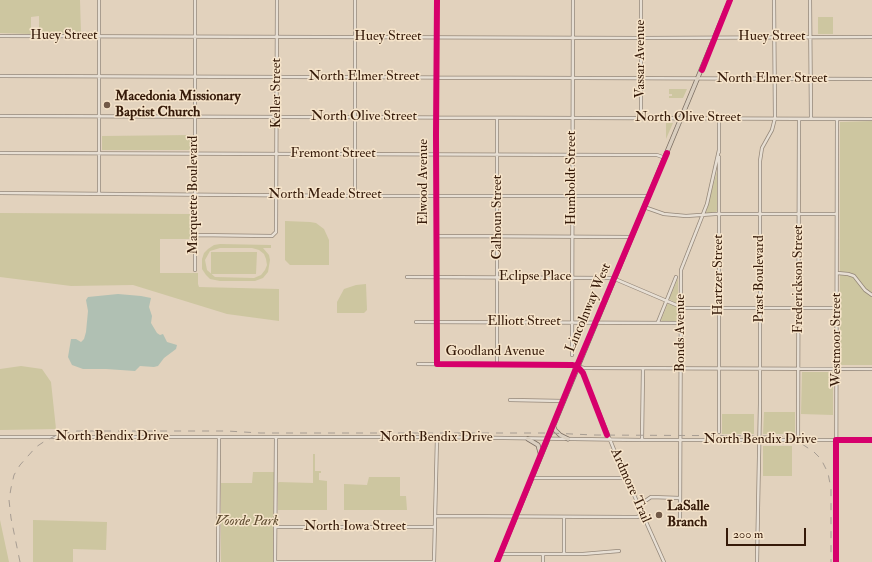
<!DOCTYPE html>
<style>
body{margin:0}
#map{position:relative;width:872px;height:562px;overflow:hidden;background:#e2d2bd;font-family:"IM FELL Double Pica",serif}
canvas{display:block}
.scale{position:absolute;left:726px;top:528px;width:80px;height:18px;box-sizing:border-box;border:2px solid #351a09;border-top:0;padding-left:5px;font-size:12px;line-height:14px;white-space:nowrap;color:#351a09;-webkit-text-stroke:3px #f6e4ca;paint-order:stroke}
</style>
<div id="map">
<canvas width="872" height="562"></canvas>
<div class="scale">200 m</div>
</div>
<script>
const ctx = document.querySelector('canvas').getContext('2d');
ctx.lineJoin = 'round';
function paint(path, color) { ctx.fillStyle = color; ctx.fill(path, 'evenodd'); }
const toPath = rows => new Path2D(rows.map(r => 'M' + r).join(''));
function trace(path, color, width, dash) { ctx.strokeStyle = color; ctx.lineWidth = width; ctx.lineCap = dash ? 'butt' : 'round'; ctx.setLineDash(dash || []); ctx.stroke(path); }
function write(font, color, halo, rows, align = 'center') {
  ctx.font = font + ' "IM FELL Double Pica",serif'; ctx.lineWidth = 3; ctx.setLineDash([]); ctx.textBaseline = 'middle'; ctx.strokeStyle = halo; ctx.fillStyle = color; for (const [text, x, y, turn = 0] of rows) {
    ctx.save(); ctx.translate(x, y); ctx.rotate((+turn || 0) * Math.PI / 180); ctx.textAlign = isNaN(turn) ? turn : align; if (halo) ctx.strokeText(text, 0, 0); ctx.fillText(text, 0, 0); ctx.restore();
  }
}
paint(toPath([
 [0,0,80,0,81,33,39,34,39,16,31,17,31,34,0,33],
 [818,17,833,17,833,34,818,34],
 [669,89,687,89,683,98,669,98,669,96,672,96,672,94,669,94],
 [872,121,872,365,840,365,840,122],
 [666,123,673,123,666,139],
 [192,135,192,150,102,150,102,136],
 [717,171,717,211,716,212,707,214,706,212],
 [0,213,190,214,191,239,160,239,160,273,198,273,198,284,199,287,279,289,279,321,227,314,133,285,71,286,0,277],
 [285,221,310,222,316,223,324,229,329,240,329,265,290,265,285,260],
 [220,244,271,245,271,248,263,248,269,255,270,260,268,272,263,278,255,281,220,281,210,279,206,275,202,269,202,259,204,253,208,249,214,245],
 [220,248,252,248,259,250,264,254,266,259,267,265,265,270,261,275,254,278,215,277,207,270,205,260,210,251],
 [211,252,257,252,256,274,211,274],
 [678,278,678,302,676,303,669,299],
 [366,284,367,310,364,313,337,313,337,302,344,289,356,285],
 [668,303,678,307,678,319,677,321,662,321,661,320],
 [21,366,42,369,51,382,56,429,0,430,0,369],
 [802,372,833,372,833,415,801,414],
 [764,412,795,412,795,434,763,434],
 [722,414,754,414,754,434,722,434],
 [763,446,792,446,792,476,763,476],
 [313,454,315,454,315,471,321,471,321,473,319,473,319,480,327,481,327,510,278,510,278,483,279,482,313,483],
 [253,472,274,472,273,562,221,562,221,483,252,483],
 [369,477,400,477,400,496,406,496,407,510,344,510,344,484,367,485],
 [0,520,9,562,0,562],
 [33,520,107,522,106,550,73,549,73,562,33,562]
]), '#cdc6a0');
paint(toPath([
 [118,294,141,296,151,298,149,307,152,316,151,323,157,333,160,335,163,334,167,342,177,345,176,349,164,358,158,366,154,367,140,366,135,371,106,369,83,369,72,365,68,357,71,339,76,339,81,342,84,339,86,332,88,311,86,300,88,297]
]), '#b0c0b3');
const minor = toPath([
 [810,0,811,119],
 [0,36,641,38,872,37],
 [0,76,872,79],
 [0,116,872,119],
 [641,118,641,0],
 [719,152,719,118],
 [0,153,622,155,657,155,665,158],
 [0,193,355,196,649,196],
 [99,194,99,0],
 [355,195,355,0],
 [644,207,664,214,686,216,715,214,837,214],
 [194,235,272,236,276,232,277,0],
 [437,236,632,237],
 [195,270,195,0],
 [837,273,848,274,854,276,865,290,872,295],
 [407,277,609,278,615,279,681,307],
 [681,308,837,308],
 [416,322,681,323],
 [658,322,676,277],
 [572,355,573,0],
 [418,364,572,365,584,368,872,369],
 [437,364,436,135,437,0],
 [497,364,497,118],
 [578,367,583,373,617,457,664,562],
 [510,400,564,401],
 [719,432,719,157],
 [0,437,437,437,642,440,872,440],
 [642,440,643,368],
 [798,440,799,119],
 [532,478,626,478],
 [638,506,651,497,680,498],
 [435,516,627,517,637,517,643,515],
 [564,517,564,554],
 [680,521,681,270,707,204,719,150],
 [275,527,435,527],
 [500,554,583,554,619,551],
 [218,562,219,437],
 [275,562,434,562],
 [275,562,276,437],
 [434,562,437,437],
 [543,562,543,554],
 [757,562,760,404,760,161,762,148,772,130,775,118,774,0],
 [836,562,837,119]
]);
const major = toPath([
 [553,425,555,430,560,435,568,439],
 [528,439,538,445,541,456],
 [497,562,730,0]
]);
trace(minor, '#948779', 4);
trace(major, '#7b6e62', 5);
trace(minor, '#e7dfd4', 2.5);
trace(major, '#dacfc0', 3.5);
trace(toPath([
 [20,562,11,518,9,500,11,488,14,475,20,465,36,447,45,441,57,435,77,431,227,431,260,433,550,433,594,435,781,436,799,442,814,452,821,459,828,473,831,489,831,562]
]), '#a69c92', 1, [7, 7]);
trace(toPath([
 [437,0,436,135,437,364,572,365,577,366,583,373,607,435],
 [702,70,730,0],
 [497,562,577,366,667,153],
 [836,562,836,440,872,440]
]), '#d6006c', 6);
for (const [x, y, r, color] of [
 [107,105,4,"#725a48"],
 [659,515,4,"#725a48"]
]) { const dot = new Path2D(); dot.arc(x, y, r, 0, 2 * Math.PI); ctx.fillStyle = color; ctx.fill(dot); trace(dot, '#f6e4ca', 1.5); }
write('14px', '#351a09', '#f6e4ca', [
 ["Huey Street",64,36],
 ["Huey Street",388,37],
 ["Huey Street",772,37],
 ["Vassar Avenue",641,59,-90],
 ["North Elmer Street",364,77],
 ["North Elmer Street",772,79],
 ["Keller Street",277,93,-90],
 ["North Olive Street",364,117],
 ["North Olive Street",688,118],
 ["Fremont Street",333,154],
 ["Humboldt Street",572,178,-90],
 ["Elwood Avenue",424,182,-90],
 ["Marquette Boulevard",194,195,-90],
 ["North Meade Street",325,195],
 ["Calhoun Street",498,217,-90],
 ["Hartzer Street",719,275,-90],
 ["Eclipse Place",535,277],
 ["Prast Boulevard",760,279,-90],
 ["Frederickson Street",799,279,-90],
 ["Lincolnway West",589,308,-67],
 ["Elliott Street",524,322],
 ["Bonds Avenue",681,333,-90],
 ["Westmoor Street",837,340,-90],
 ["Goodland Avenue",495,352],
 ["North Bendix Drive",112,437],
 ["North Bendix Drive",436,438],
 ["North Bendix Drive",760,440],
 ["Ardmore Trail",630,486,66],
 ["North Iowa Street",355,527]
]);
write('bold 14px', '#351a09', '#f6e4ca', [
 ["Macedonia Missionary",115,97],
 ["Baptist Church",115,113],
 ["LaSalle",667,507],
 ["Branch",667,523]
], 'left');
write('italic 14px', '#5e4b2f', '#f6e4ca', [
 ["Voorde Park",247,522]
]);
</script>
